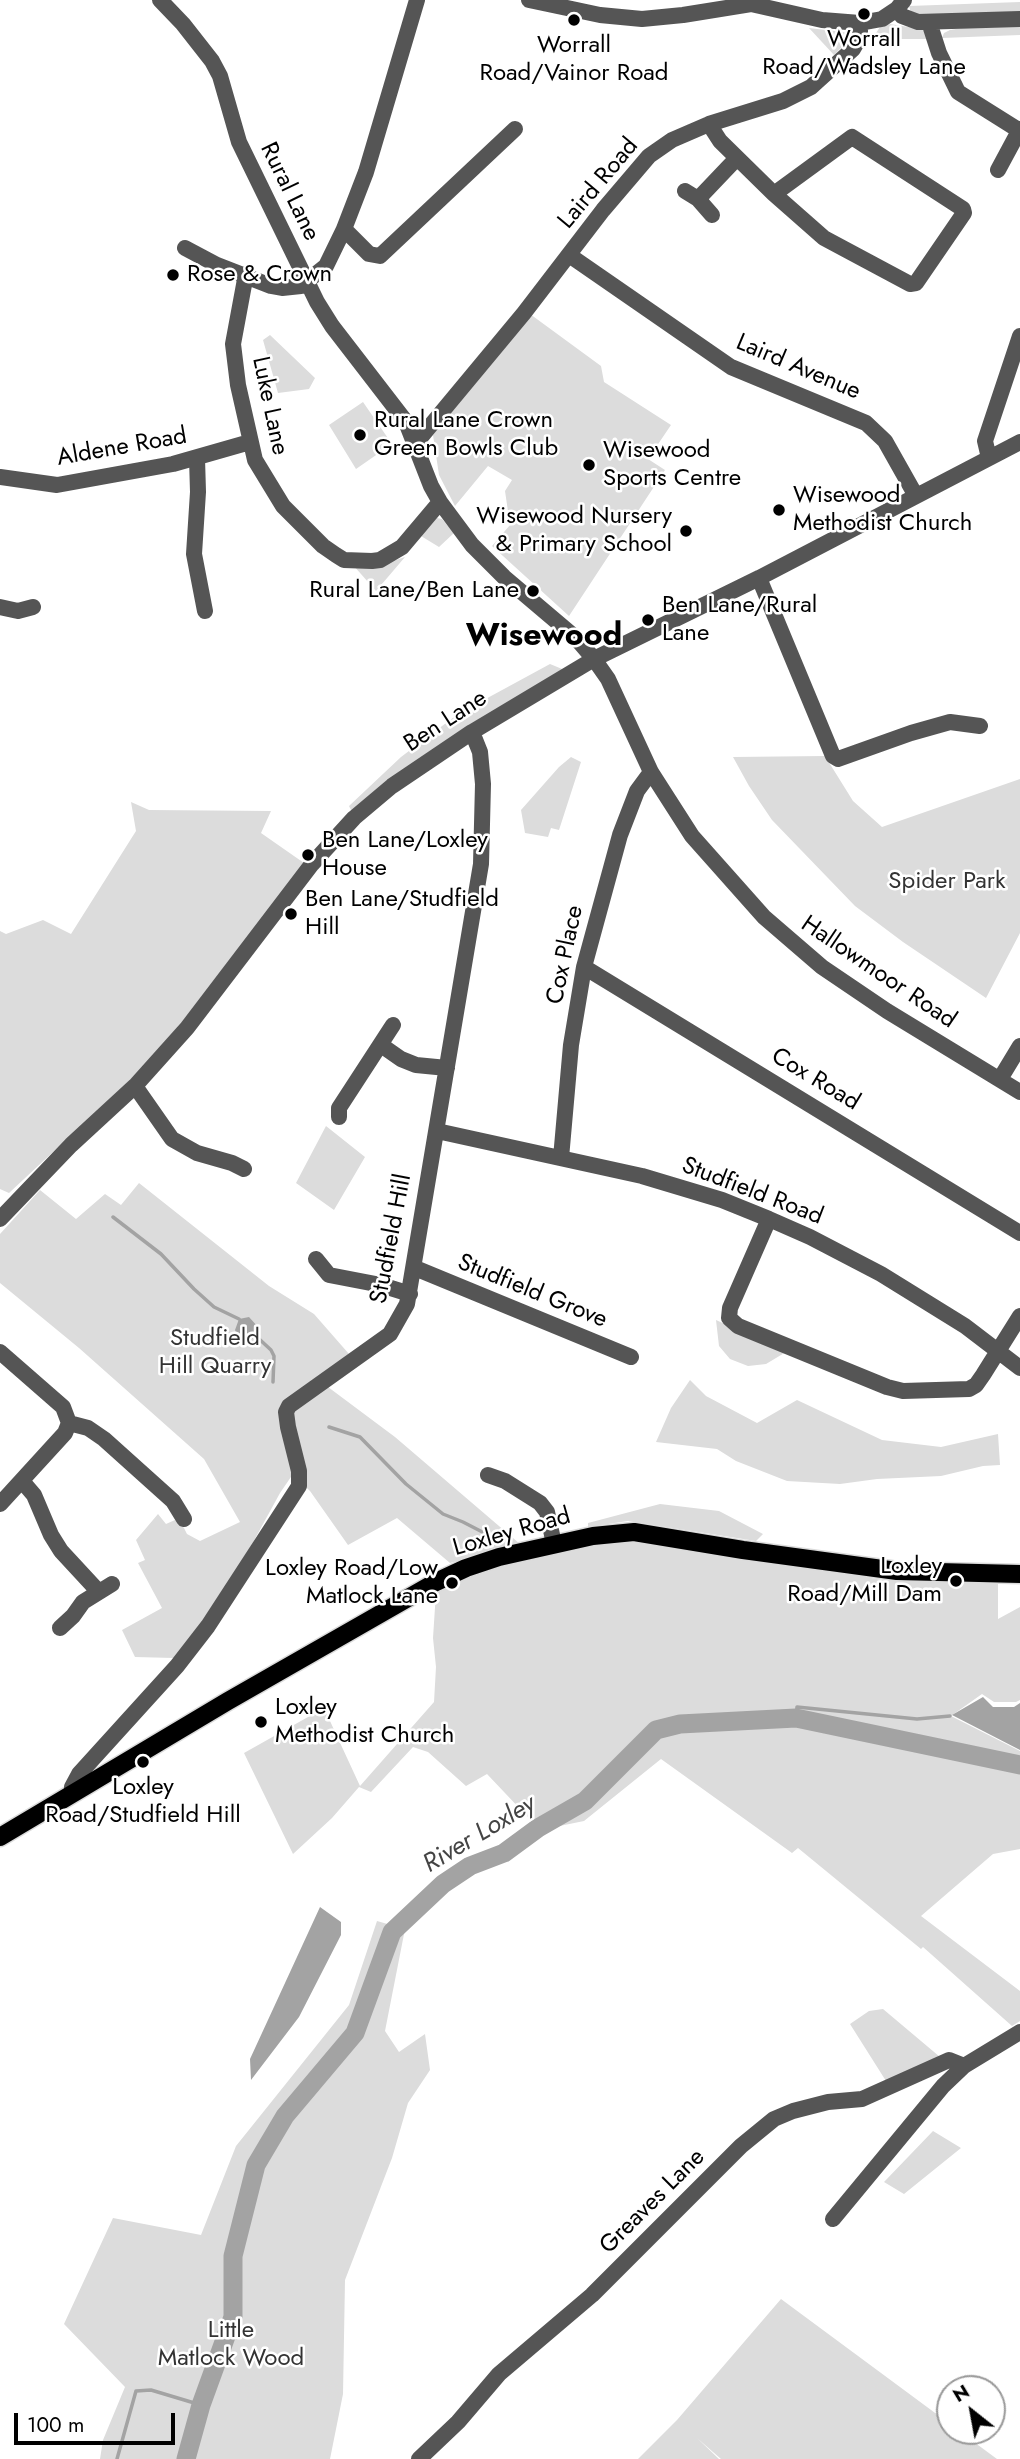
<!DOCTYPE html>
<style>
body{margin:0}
#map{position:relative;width:1020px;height:2459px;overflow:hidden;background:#fff;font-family:Jost,sans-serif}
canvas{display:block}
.north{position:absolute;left:936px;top:2375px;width:70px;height:70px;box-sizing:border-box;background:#fff;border:2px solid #999;border-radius:50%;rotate:329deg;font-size:19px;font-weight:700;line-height:28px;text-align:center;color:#000}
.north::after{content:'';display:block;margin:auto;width:24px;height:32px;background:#000;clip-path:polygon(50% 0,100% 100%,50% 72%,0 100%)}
.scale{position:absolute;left:14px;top:2413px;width:161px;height:32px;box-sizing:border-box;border:4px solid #000;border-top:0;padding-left:9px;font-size:21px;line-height:24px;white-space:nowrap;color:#000;-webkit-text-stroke:5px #fff;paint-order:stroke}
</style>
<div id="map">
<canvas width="1020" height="2459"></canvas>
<div class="north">N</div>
<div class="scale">100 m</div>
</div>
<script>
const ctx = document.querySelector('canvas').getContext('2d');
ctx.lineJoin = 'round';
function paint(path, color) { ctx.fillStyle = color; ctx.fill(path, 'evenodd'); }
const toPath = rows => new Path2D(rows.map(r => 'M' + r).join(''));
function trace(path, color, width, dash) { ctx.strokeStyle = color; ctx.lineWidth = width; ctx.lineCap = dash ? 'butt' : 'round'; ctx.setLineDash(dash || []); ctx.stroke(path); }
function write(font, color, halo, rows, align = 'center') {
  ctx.font = font + ' Jost,sans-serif'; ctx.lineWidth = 5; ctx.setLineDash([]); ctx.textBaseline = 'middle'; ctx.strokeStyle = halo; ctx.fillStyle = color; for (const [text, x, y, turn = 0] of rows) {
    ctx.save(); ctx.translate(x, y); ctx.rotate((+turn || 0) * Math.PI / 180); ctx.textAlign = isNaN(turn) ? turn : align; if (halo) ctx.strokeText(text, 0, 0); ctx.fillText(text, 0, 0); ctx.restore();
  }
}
paint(toPath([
 [1020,2,1020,12,917,15,911,13,909,6],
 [890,24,921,29,927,33,930,39,872,39,880,27],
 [1020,26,1020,35,942,38,944,33,950,30,968,27],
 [809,28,843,32,849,34,849,40,834,55],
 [530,314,601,366,604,382,671,425,648,459,665,470,569,616,492,546,510,525,505,491,512,480,488,466,455,506,439,475,433,435],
 [270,335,315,378,309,389,278,393,263,340],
 [363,402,392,444,356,469,329,425],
 [437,518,442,519,454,533,439,547,421,536],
 [405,557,376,591,353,565,390,562],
 [550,664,567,671,353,814,349,806,401,757,458,714],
 [825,756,853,801,882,827,1020,779,1020,933,986,998,903,942,855,906,772,820,749,786,733,757],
 [571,757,581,762,559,830,551,828,548,837,525,833,521,810,559,767],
 [131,802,149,810,271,811,261,833,304,863,181,1023,144,1067,9,1193,0,1189,0,931,6,934,43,920,71,934,136,831],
 [326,1126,365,1157,334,1210,296,1183],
 [139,1183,269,1286,314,1314,349,1354,287,1401,295,1471,280,1493,228,1588,174,1658,135,1657,122,1630,162,1608,138,1563,145,1560,136,1540,158,1514,166,1524,175,1520,184,1528,187,1534,200,1541,240,1522,204,1459,79,1348,0,1283,0,1234,40,1190,76,1219,105,1194,121,1205],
 [716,1320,786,1352,766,1364,748,1366,730,1359,719,1346],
 [690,1380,706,1396,757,1423,797,1400,882,1440,941,1447,998,1434,1000,1465,983,1466,941,1476,877,1479,840,1484,787,1481,736,1461,717,1449,656,1442,671,1408],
 [328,1387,395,1437,520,1544,450,1563,397,1518,348,1545,310,1491,303,1484,293,1412],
 [660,1504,719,1511,763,1534,756,1541,628,1521,588,1527,588,1523],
 [633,1539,748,1555,882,1580,998,1581,998,1619,1020,1607,1020,1700,1016,1702,994,1702,982,1694,951,1716,1020,1751,1020,1849,993,1854,921,1916,1020,1991,1020,2021,1012,2026,923,1947,921,1949,798,1848,792,1853,661,1759,584,1821,540,1830,487,1774,466,1786,428,1752,413,1747,371,1792,359,1787,332,1818,293,1854,244,1753,324,1708,360,1786,434,1702,436,1667,433,1638,436,1592,464,1579,508,1564,583,1544],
 [377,1921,405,1929,385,2031,399,2052,425,2034,430,2070,408,2103,392,2158,345,2280,343,2394,330,2459,100,2459,103,2440,125,2387,64,2324,113,2218,201,2235,236,2146,349,2005],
 [883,2009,940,2057,886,2081,850,2024,869,2011],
 [933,2131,961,2148,904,2194,884,2182],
 [781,2299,950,2424,950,2431,959,2431,997,2459,721,2459,697,2438,719,2459,638,2459,677,2420]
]), '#dcdcdc');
paint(toPath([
 [249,1317,258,1327,257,1337,248,1341,239,1339,235,1330,239,1319],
 [983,1697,993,1707,1014,1707,1020,1703,1020,1750,952,1715],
 [320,1907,341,1922,341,1935,299,2017,251,2080,250,2059]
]), '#a3a3a3');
trace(toPath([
 [113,1217,161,1254,194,1289,214,1307,239,1319],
 [257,1337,271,1350,274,1356,273,1382],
 [329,1427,360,1437,406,1484,443,1514,463,1522,494,1538],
 [796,1718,797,1707,917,1719,950,1716],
 [117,2459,136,2391,151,2390,201,2405]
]), '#a3a3a3', 3.5);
trace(toPath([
 [186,2459,201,2405,233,2317,233,2256,256,2165,285,2116,355,2033,392,1932,443,1884,470,1866,504,1853,538,1828,585,1801,656,1730,680,1724,796,1718,1020,1765]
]), '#a3a3a3', 19);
const major = toPath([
 [0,1837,228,1701,436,1582,466,1568,499,1557,593,1536,634,1532,743,1550,897,1571,1020,1574]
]);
trace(major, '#dbdbdb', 21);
trace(toPath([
 [160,0,183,24,212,61,220,76,239,142,317,302,332,326,406,422,431,486,440,502,472,545,504,577,576,638,594,659,608,679,651,772,692,836,764,917,822,967,887,1011,1020,1092],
 [529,0,600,15,642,19,683,15,751,4,822,20,860,23,882,19,897,9,904,0],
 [897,9,902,16,918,22,1020,19],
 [929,22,939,53,958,92,1020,131],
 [709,124,720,141,774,194,852,137,963,209,964,213,916,283,910,284,824,238,774,194],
 [998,170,1020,129],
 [685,191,698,199,712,215],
 [698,199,737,158],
 [344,229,369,254,380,256,515,129],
 [185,248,217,265,271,286,282,288,301,286,326,266,344,229,366,172,417,0],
 [569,255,731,367,866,423,885,441,916,496],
 [246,274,233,344,238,385,255,460,283,506,323,546,336,555,344,560,372,561,380,560,402,547,440,502],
 [416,443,524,313,603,210,649,156,672,140,709,124,783,101,811,87,853,49,860,37,860,23],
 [197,458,198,492,194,554,205,611],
 [989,458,985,441,1020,336],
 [0,477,57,485,173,464,250,442],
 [759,578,833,756,838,759,911,733,950,722,980,726],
 [0,607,18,611,33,607],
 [584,967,1020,1233],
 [381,1045,401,1059,416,1065,447,1068],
 [1000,1079,1020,1046],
 [135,1086,172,1139,197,1153,232,1163,244,1169],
 [339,1117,339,1108,393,1025],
 [437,1131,642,1176,722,1200,769,1219,810,1237,881,1274,965,1326,1020,1368],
 [561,1158,571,1045,584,967,620,835,637,791,651,772],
 [0,1219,71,1145,135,1086,187,1028,312,864,354,818,392,786,472,732,594,659,759,578,1020,442],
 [769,1219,730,1308,729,1318,738,1326,887,1387,903,1391,969,1389,976,1385,983,1375,1020,1316],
 [316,1259,329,1275,381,1285,410,1294],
 [415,1268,631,1357],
 [0,1352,63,1407,69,1423,65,1433,0,1504],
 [69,1423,88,1428,104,1439,173,1501,184,1519],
 [488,1475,505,1481,540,1503,547,1512,554,1544],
 [22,1481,34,1495,51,1535,61,1551,98,1591],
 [60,1628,73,1616,83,1602,112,1584],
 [72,1794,72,1787,79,1774,177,1666,208,1626,299,1486,299,1471,288,1427,286,1412,289,1406,390,1334,407,1304,481,864,483,784,480,752,472,732],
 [833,2219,943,2086,964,2066,1020,2032],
 [419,2459,458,2422,499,2374,592,2295,741,2146,774,2119,793,2111,828,2102,862,2099,949,2060,964,2066]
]), '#555', 16);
trace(major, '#000', 18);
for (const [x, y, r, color] of [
 [864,14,7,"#000"],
 [574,20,7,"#000"],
 [173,275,7,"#000"],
 [360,435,7,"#000"],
 [589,465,7,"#000"],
 [779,510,7,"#000"],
 [686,531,7,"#000"],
 [533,591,7,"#000"],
 [648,620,7,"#000"],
 [308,855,7,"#000"],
 [291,914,7,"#000"],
 [956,1581,7,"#000"],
 [452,1583,7,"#000"],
 [261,1722,7,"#000"],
 [143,1762,7,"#000"]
]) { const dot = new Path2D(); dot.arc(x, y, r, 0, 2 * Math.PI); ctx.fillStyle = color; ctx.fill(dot); trace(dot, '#fff', 2.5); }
write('24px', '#000', '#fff', [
 ["Worrall",864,40,"center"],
 ["Road/Wadsley Lane",864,68,"center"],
 ["Worrall",574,46,"center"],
 ["Road/Vainor Road",574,74,"center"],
 ["Rose & Crown",187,275],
 ["Rural Lane Crown",374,421],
 ["Green Bowls Club",374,449],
 ["Wisewood",603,451],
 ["Sports Centre",603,479],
 ["Wisewood",793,496],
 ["Methodist Church",793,524],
 ["Wisewood Nursery",672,517,"right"],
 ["& Primary School",672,545,"right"],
 ["Rural Lane/Ben Lane",519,591,"right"],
 ["Ben Lane/Rural",662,606],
 ["Lane",662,634],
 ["Ben Lane/Loxley",322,841],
 ["House",322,869],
 ["Ben Lane/Studfield",305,900],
 ["Hill",305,928],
 ["Loxley",942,1567,"right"],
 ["Road/Mill Dam",942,1595,"right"],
 ["Loxley Road/Low",438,1569,"right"],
 ["Matlock Lane",438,1597,"right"],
 ["Loxley",275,1708],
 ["Methodist Church",275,1736],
 ["Loxley",143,1788,"center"],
 ["Road/Studfield Hill",143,1816,"center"]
], 'left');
write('24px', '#000', '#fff', [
 ["Laird Road",599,184,-50],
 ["Rural Lane",289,192,64],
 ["Laird Avenue",798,368,23],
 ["Luke Lane",269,406,78],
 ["Aldene Road",122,448,-10],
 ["Ben Lane",446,722,-33],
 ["Cox Place",566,955,-78],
 ["Hallowmoor Road",878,973,34],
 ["Cox Road",815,1080,31],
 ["Studfield Road",752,1192,21],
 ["Studfield Hill",392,1239,-79],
 ["Studfield Grove",532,1292,22],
 ["Loxley Road",512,1533,-16],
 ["Greaves Lane",653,2202,-45]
]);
write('24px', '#333', '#fff', [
 ["Spider Park",947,882],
 ["Studfield",215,1339],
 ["Hill Quarry",215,1367],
 ["Little",231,2331],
 ["Matlock Wood",231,2359]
]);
write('italic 26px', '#444', '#fff', [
 ["River Loxley",480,1835,-31]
]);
write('bold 32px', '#000', '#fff', [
 ["Wisewood",544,637]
]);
</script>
